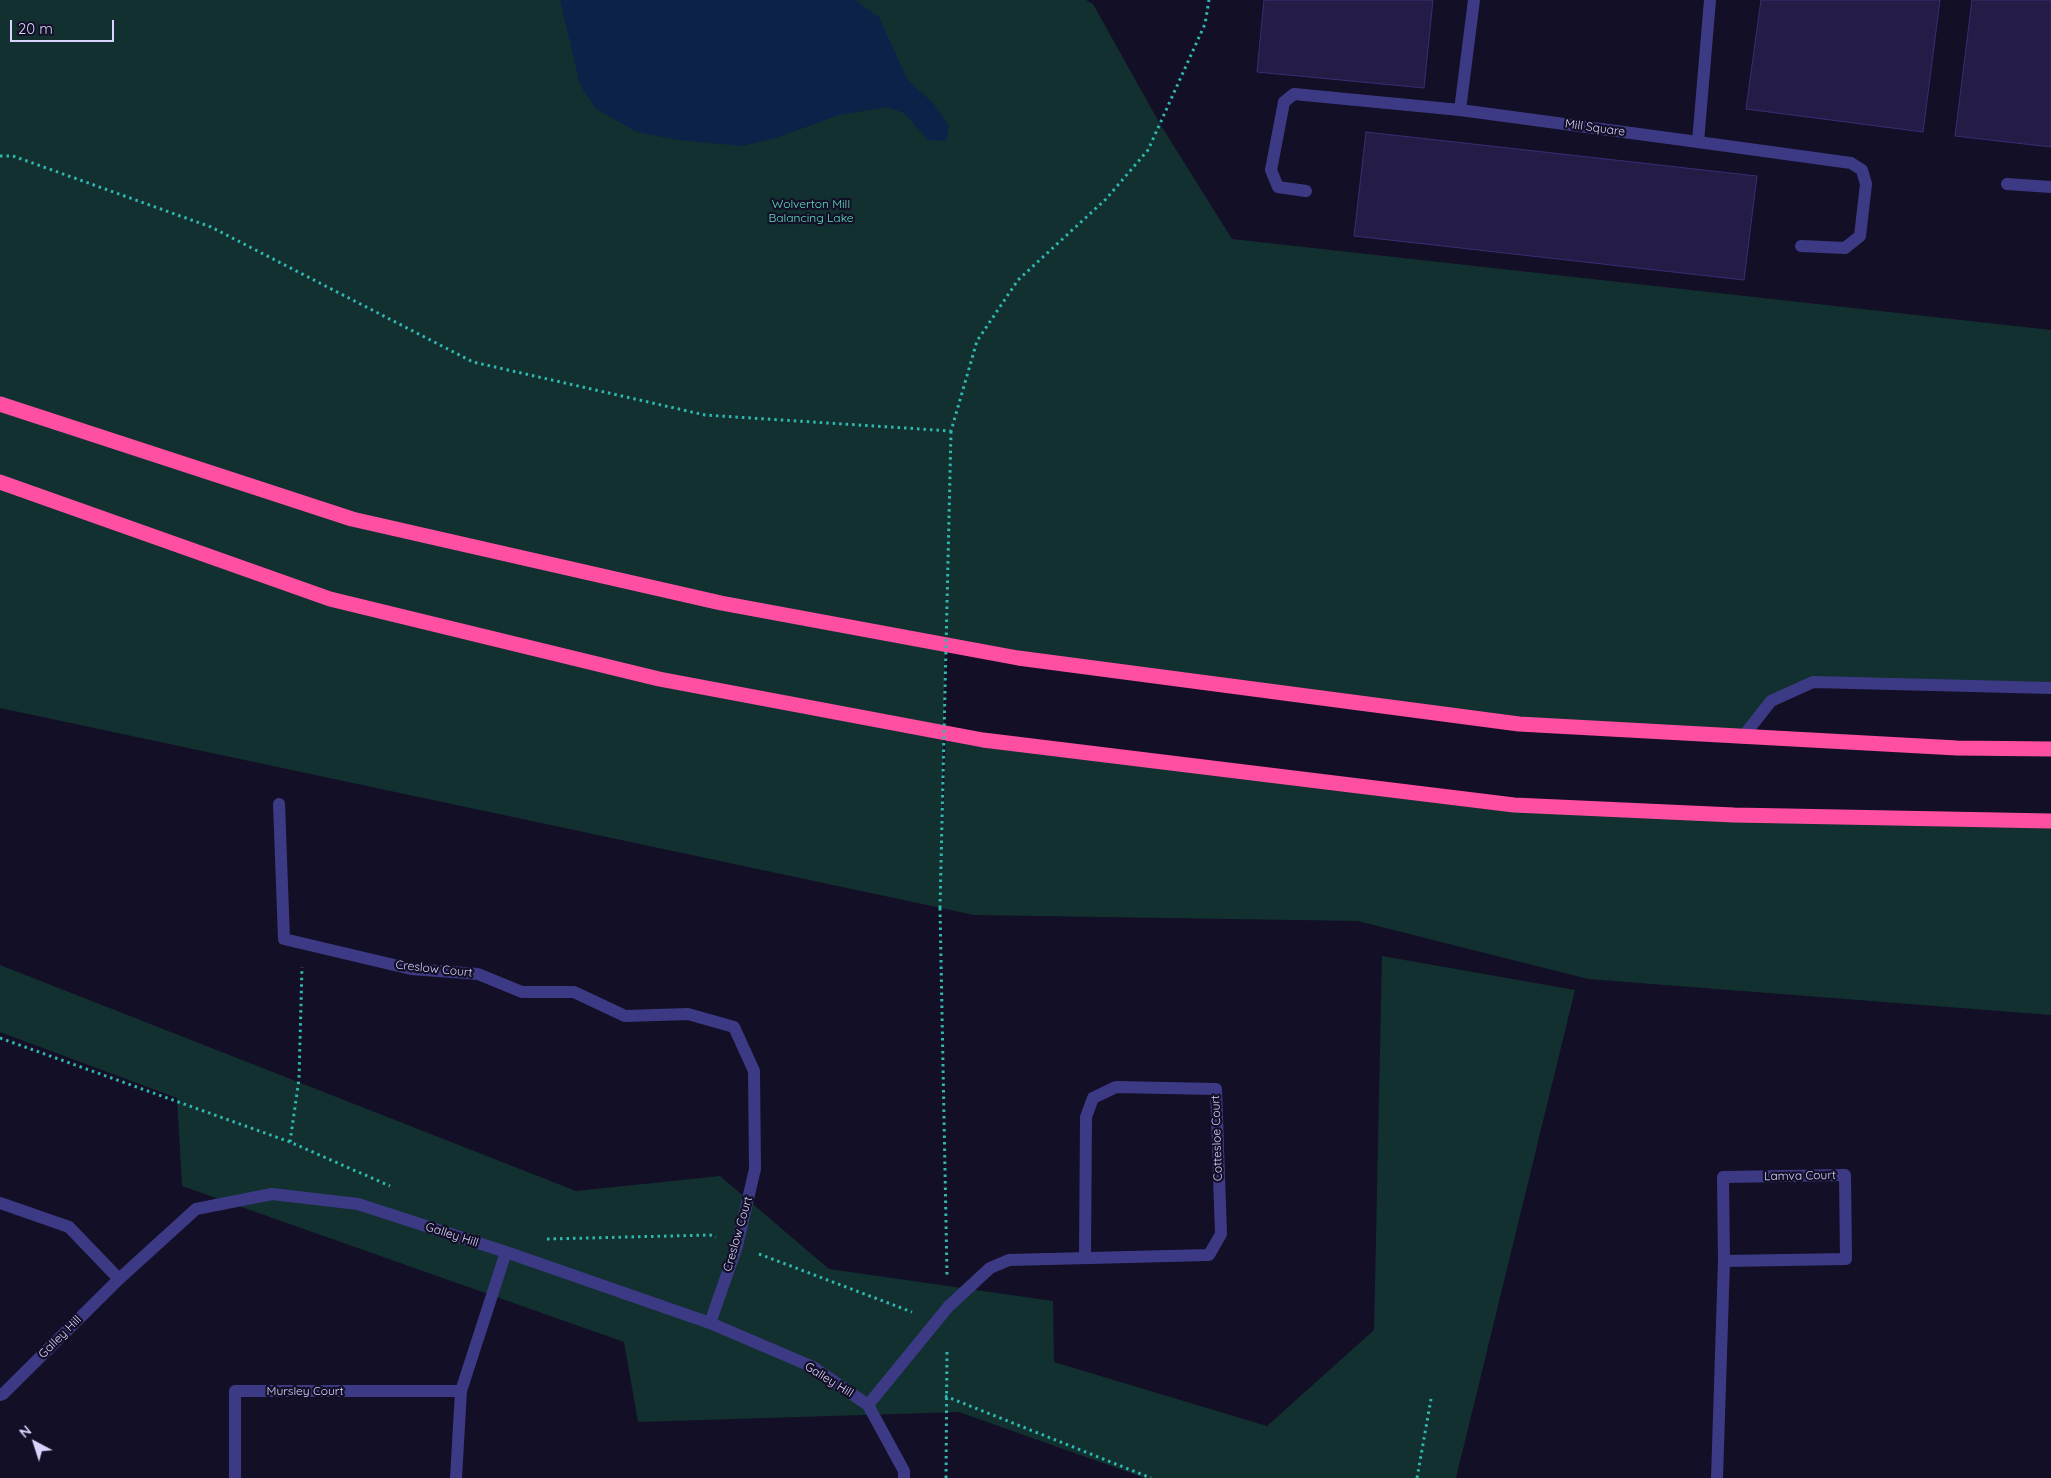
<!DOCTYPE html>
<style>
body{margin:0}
#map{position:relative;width:2051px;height:1478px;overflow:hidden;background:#130f26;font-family:Quicksand,sans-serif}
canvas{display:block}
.north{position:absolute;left:10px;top:1418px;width:50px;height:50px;-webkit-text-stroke:4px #130f26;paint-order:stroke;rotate:320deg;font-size:14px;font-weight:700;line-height:20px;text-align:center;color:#d9d4ff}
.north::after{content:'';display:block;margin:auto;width:18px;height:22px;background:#d9d4ff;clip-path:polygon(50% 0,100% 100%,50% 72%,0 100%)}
.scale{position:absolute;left:10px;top:20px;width:104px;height:22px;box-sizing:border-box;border:2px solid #d9d4ff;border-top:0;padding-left:6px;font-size:15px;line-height:18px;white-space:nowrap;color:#d9d4ff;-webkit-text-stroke:4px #130f26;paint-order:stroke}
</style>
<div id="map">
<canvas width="2051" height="1478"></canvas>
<div class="north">N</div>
<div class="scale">20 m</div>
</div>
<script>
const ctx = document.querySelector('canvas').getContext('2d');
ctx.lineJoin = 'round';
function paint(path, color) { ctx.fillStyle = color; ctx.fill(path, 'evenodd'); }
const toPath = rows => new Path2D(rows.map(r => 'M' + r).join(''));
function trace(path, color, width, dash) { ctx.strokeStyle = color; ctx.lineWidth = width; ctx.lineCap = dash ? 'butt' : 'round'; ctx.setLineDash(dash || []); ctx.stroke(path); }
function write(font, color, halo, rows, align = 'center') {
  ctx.font = font + ' Quicksand,sans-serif'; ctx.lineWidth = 4.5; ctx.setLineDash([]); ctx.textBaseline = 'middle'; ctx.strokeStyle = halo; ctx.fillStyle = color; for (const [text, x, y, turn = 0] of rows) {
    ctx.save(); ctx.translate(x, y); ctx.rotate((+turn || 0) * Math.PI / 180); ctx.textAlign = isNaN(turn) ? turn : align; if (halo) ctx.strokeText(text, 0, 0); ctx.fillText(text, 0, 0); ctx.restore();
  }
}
paint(toPath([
 [0,0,1086,0,1093,4,1160,124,1232,239,2051,330,2051,688,1813,682,1771,701,1742,738,1519,724,945,645,942,848,946,733,1514,805,2051,821,2051,1015,1588,979,1358,921,974,915,0,708],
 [1382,956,1575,990,1456,1478,1145,1478,959,1412,638,1422,624,1342,182,1186,177,1098,0,1032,0,965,576,1191,720,1176,829,1269,1053,1301,1054,1362,1267,1426,1374,1330]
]), '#12302f');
paint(toPath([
 [560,0,855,0,879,17,907,79,933,103,949,126,946,141,928,140,904,113,886,107,839,115,776,138,742,146,678,140,637,132,596,109,580,85]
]), '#0c2248');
const building = toPath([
 [1264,0,1433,0,1424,88,1257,72,1264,0],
 [1761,0,1940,0,1923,132,1746,109,1761,0],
 [1972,0,2051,0,2051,147,1955,136,1972,0],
 [1366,132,1757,176,1744,280,1354,236,1366,132]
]);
paint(building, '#241b47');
trace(building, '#3b2d73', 1);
trace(toPath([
 [0,156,13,156,211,227,473,362,705,415,951,431,977,341,1018,280,1106,199,1148,150,1205,24,1209,0],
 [940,908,947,1275],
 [0,1038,290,1142,390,1186],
 [290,1142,299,1079,302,967],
 [547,1239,710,1235,716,1237],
 [759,1254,912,1312],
 [945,1396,1151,1478],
 [946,1478,947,1349],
 [1417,1478,1431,1399]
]), '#2fb8b0', 3, [2.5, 4]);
trace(toPath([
 [1698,142,1851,163,1862,170,1866,184,1860,236,1845,248,1801,246],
 [2007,184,2051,187],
 [1306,191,1278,187,1271,170,1284,102,1294,94,1460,110],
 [1742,738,1771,701,1813,682,2051,688]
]), '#3d3a85', 12);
trace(toPath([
 [1474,0,1460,110,1698,142,1710,0],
 [279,804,284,939,411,969,478,974,522,992,574,992,625,1016,688,1014,734,1027,754,1071,755,1169,737,1246,710,1323],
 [0,1203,69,1227,119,1279],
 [0,1395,3,1394,119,1279,196,1209,272,1194,358,1204,506,1252,710,1323,813,1367,868,1405,904,1471,904,1478],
 [868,1405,948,1307,990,1268,1009,1260,1209,1255,1221,1234,1216,1089,1116,1087,1093,1098,1086,1117,1085,1257],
 [235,1478,235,1391,461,1391],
 [456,1478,461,1391,506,1252],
 [1717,1478,1724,1261,1723,1177,1845,1175,1846,1259,1724,1261]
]), '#3d3a85', 12);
trace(toPath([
 [0,404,352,519,721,603,1018,658,1519,724,1957,748,2051,749],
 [0,482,330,599,659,679,983,740,1514,805,1734,815,2051,821]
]), '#ff4fa3', 15);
trace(toPath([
 [940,908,951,431]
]), '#2fb8b0', 3, [2.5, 4]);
write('12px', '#d9d4ff', '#130f26', [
 ["Mill Square",1595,128,8],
 ["Creslow Court",434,969,6],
 ["Cottesloe Court",1217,1138,-92],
 ["Lamva Court",1800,1176,-1],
 ["Creslow Court",738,1234,-74],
 ["Galley Hill",452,1235,18],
 ["Galley Hill",60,1337,-45],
 ["Galley Hill",829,1380,32],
 ["Mursley Court",305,1391]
]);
write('12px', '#5fe0c0', '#130f26', [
 ["Wolverton Mill",811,204],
 ["Balancing Lake",811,218]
]);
</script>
